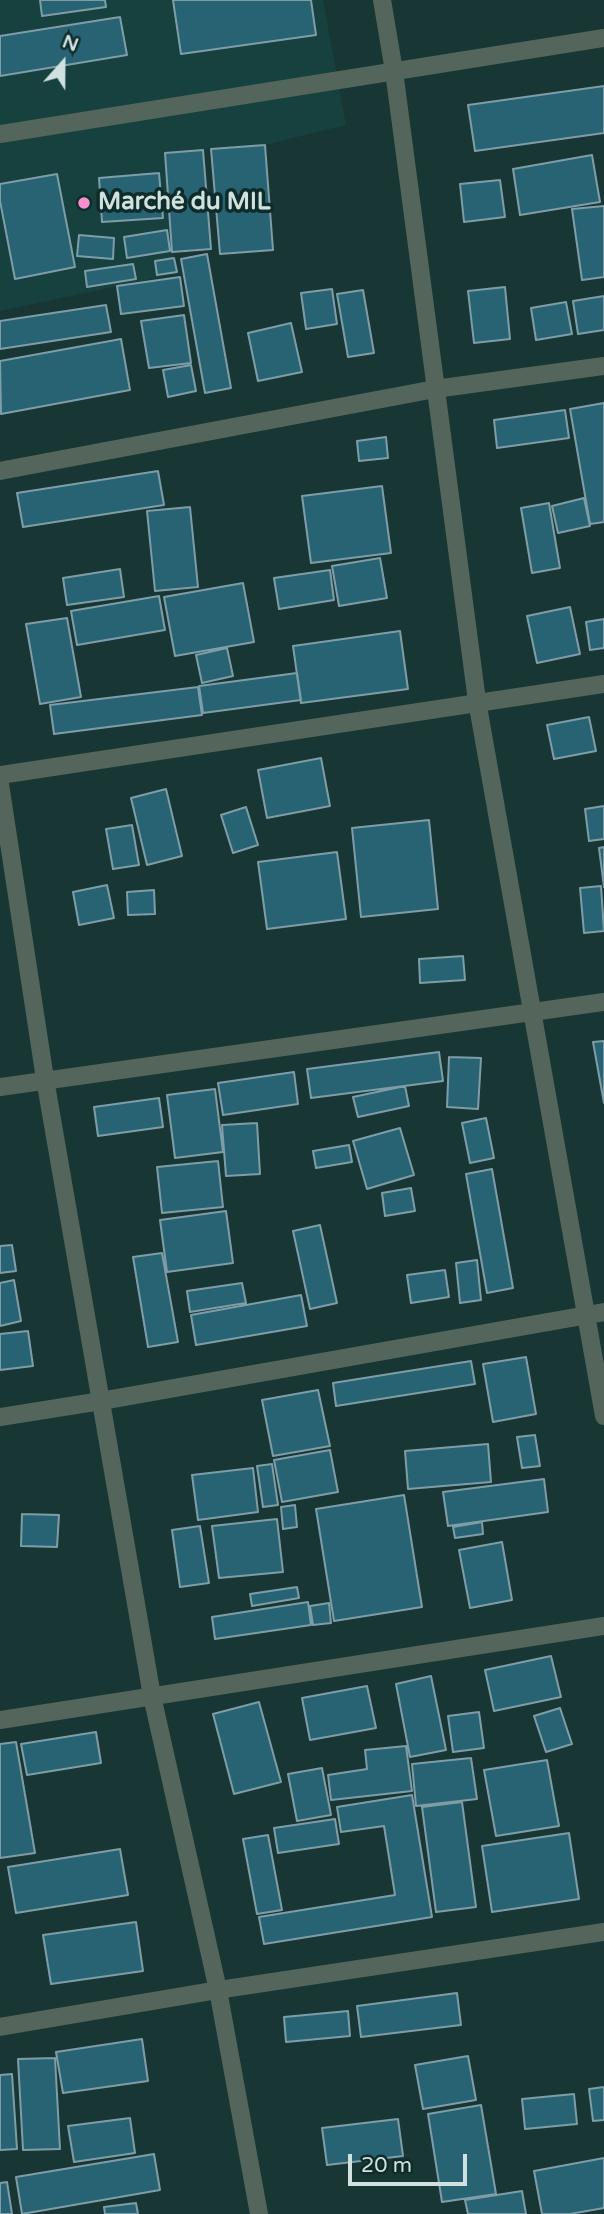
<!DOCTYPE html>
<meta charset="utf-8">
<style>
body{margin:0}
#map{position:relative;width:604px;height:2214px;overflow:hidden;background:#183634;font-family:"Varela Round",sans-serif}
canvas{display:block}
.north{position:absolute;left:28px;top:28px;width:70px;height:70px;-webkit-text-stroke:5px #0d2c2a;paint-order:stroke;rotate:21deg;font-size:19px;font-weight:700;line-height:28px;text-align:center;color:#d0e1df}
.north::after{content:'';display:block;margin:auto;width:24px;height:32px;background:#d0e1df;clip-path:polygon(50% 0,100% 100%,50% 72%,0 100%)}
.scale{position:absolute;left:348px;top:2154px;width:119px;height:32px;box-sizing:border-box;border:4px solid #d0e1df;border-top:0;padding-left:9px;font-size:21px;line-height:24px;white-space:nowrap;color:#d0e1df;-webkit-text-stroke:5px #0d2c2a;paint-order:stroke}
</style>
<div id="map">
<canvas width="604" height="2214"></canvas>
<div class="north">N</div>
<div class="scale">20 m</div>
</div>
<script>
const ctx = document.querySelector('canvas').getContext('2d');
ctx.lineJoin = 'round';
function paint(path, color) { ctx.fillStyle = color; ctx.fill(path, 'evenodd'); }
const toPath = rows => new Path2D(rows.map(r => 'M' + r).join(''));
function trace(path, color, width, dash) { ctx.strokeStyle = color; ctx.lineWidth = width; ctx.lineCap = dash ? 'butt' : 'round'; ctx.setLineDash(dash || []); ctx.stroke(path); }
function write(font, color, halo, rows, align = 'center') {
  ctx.font = font + ' "Varela Round",sans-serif'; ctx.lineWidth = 7; ctx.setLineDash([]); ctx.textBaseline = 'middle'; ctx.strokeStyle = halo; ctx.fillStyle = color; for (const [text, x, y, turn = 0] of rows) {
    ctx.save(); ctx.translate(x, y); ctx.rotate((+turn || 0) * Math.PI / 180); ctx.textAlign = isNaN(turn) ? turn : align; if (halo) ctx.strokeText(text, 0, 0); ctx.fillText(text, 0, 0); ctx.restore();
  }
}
paint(toPath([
 [0,0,323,0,346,125,265,145,165,153,172,252,180,273,0,311]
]), '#17413e');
const building = toPath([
 [40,0,105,0,106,7,42,16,40,0],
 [173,0,311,0,316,35,181,54,173,0],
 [120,17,127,55,0,76,0,36,120,17],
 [604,86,604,133,475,151,468,105,604,86],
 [265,145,273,250,220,254,211,149,265,145],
 [203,150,211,249,172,252,165,153,203,150],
 [592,155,600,202,520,215,513,169,592,155],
 [159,173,163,218,102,222,99,178,159,173],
 [57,174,75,267,15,279,0,201,0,184,57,174],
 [500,180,505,217,464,222,460,184,500,180],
 [604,206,604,277,582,280,572,209,604,206],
 [167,230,170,251,127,258,124,237,167,230],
 [79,235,114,238,113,259,77,256,79,235],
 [207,254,231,388,205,393,181,259,207,254],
 [174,258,177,272,157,275,155,261,174,258],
 [133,264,136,279,87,287,85,271,133,264],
 [180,277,184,306,121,314,117,286,180,277],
 [505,287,510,339,474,343,468,291,505,287],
 [332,289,337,324,306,329,301,293,332,289],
 [363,290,374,353,348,357,337,294,363,290],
 [604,296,604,330,578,334,573,301,604,296],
 [566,302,572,334,536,340,531,308,566,302],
 [106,305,111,332,0,349,0,321,106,305],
 [184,315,191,363,149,368,141,321,184,315],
 [291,323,302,372,258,381,248,333,291,323],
 [121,339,130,390,1,414,0,361,121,339],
 [191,365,196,391,168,397,163,370,191,365],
 [604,403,604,522,590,524,570,409,604,403],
 [565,410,569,438,497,448,494,420,565,410],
 [386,437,388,458,359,461,357,441,386,437],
 [158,471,164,505,23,527,17,493,158,471],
 [382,486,391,553,311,563,302,496,382,486],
 [584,498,590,526,558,533,552,506,584,498],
 [549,503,560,568,532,573,521,508,549,503],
 [190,507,198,587,155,591,147,511,190,507],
 [380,558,387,598,339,606,332,566,380,558],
 [120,569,124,597,67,605,63,578,120,569],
 [330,570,334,600,279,609,274,578,330,570],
 [243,583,254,642,175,656,164,597,243,583],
 [159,596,165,630,77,645,71,611,159,596],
 [570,607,580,654,537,663,527,616,570,607],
 [67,618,81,697,40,704,26,624,67,618],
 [604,619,604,648,590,650,586,622,604,619],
 [400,631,408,689,301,703,293,646,400,631],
 [227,648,233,676,202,683,196,655,227,648],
 [297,673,301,700,203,713,199,686,297,673],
 [198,687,202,715,54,734,50,705,198,687],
 [589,717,596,751,554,759,547,725,589,717],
 [321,758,330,806,267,818,258,770,321,758],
 [166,789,182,856,147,865,131,798,166,789],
 [604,806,604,839,589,841,585,809,604,806],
 [246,807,258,845,233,853,221,815,246,807],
 [429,820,438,909,361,917,352,828,429,820],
 [132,825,139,865,113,869,106,829,132,825],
 [604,847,604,887,599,848,604,847],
 [337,852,346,919,267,929,258,862,337,852],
 [107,885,114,918,79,925,73,892,107,885],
 [601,886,604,931,584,933,580,888,601,886],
 [154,890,155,914,128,915,127,892,154,890],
 [463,956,465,980,420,983,419,959,463,956],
 [604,1041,604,1103,593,1042,604,1041],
 [439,1052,443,1081,311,1098,307,1069,439,1052],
 [449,1057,481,1058,478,1109,447,1107,449,1057],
 [294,1072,298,1104,223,1115,218,1083,294,1072],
 [405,1086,409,1106,358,1117,353,1097,405,1086],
 [215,1089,223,1152,175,1158,167,1095,215,1089],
 [159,1098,163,1127,98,1136,94,1107,159,1098],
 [486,1118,494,1158,470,1163,462,1123,486,1118],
 [257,1123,260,1174,226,1176,222,1125,257,1123],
 [400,1128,414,1175,367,1189,353,1141,400,1128],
 [349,1145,352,1162,316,1168,313,1151,349,1145],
 [218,1161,223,1207,162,1213,157,1167,218,1161],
 [492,1169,513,1288,487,1293,466,1174,492,1169],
 [411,1188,415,1211,385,1216,382,1193,411,1188],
 [226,1211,233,1263,167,1272,160,1220,226,1211],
 [320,1225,337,1303,310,1309,293,1231,320,1225],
 [12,1245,16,1271,0,1273,0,1246,12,1245],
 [162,1253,178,1342,148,1347,133,1257,162,1253],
 [477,1260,481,1300,460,1303,456,1263,477,1260],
 [445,1270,449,1297,411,1303,407,1275,445,1270],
 [14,1280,21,1321,0,1326,0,1283,14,1280],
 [242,1283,246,1303,190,1312,187,1291,242,1283],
 [301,1295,307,1326,196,1345,191,1315,301,1295],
 [28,1331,33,1366,0,1370,0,1334,28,1331],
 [526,1357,536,1414,493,1422,483,1364,526,1357],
 [471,1361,475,1384,336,1406,333,1383,471,1361],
 [318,1390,330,1446,273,1456,262,1400,318,1390],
 [535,1435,540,1466,522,1468,517,1437,535,1435],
 [488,1444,491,1482,408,1489,405,1451,488,1444],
 [330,1450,338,1492,282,1502,274,1460,330,1450],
 [272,1464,278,1505,263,1507,257,1466,272,1464],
 [253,1468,258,1512,198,1520,192,1475,253,1468],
 [544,1479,548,1512,448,1526,443,1492,544,1479],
 [404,1495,422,1607,334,1621,316,1509,404,1495],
 [295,1505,297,1527,283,1529,281,1507,295,1505],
 [22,1514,59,1515,57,1547,21,1546,22,1514],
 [277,1519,283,1572,219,1578,212,1526,277,1519],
 [482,1522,483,1534,455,1538,453,1527,482,1522],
 [200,1526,209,1583,180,1587,172,1530,200,1526],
 [502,1542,512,1600,470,1608,459,1550,502,1542],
 [297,1587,299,1598,252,1606,250,1594,297,1587],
 [308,1602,311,1625,215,1639,212,1617,308,1602],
 [329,1603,331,1623,313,1625,310,1606,329,1603],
 [551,1656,561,1697,494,1711,485,1670,551,1656],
 [431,1676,446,1750,410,1757,396,1684,431,1676],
 [367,1686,376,1728,310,1740,302,1698,367,1686],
 [259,1702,281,1782,234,1794,213,1714,259,1702],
 [560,1708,572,1744,546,1752,534,1716,560,1708],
 [479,1712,484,1748,453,1752,448,1716,479,1712],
 [96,1732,101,1763,27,1775,21,1744,96,1732],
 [16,1742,35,1853,0,1858,0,1744,16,1742],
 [406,1746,412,1791,331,1800,328,1775,367,1769,365,1750,406,1746],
 [471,1758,477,1799,416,1806,412,1764,471,1758],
 [547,1760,559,1826,496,1836,484,1770,547,1760],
 [322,1768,331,1815,297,1821,288,1774,322,1768],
 [412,1795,432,1917,264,1944,259,1917,395,1895,384,1826,341,1832,337,1807,412,1795],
 [462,1802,476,1907,436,1912,422,1807,462,1802],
 [335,1819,339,1844,278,1853,274,1828,335,1819],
 [569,1833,579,1899,492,1912,482,1846,569,1833],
 [268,1835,282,1910,257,1914,243,1839,268,1835],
 [120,1849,128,1895,16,1913,8,1867,120,1849],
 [136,1922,143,1971,51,1984,43,1935,136,1922],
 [457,1993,461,2025,361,2037,357,2006,457,1993],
 [348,2011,350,2036,286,2042,284,2017,348,2011],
 [142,2039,148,2081,63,2093,56,2052,142,2039],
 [468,2056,476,2100,423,2109,415,2065,468,2056],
 [55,2058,60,2149,23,2150,18,2059,55,2058],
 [12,2074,17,2149,0,2150,0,2075,12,2074],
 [604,2087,604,2120,593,2121,589,2089,604,2087],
 [574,2094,577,2124,525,2129,522,2099,574,2094],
 [481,2105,496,2194,442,2202,428,2114,481,2105],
 [130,2118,135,2153,74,2162,68,2126,130,2118],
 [398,2119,403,2156,327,2165,322,2128,398,2119],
 [154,2154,160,2190,22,2214,16,2177,154,2154],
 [604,2158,604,2208,570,2214,542,2214,534,2171,604,2158],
 [7,2182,12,2214,0,2214,0,2183,7,2182],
 [522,2191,526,2214,468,2214,465,2200,522,2191],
 [136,2203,138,2214,105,2214,104,2207,136,2203]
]);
paint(building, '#286373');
trace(building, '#7f9da7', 2);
trace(toPath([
 [382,0,394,71,477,701,604,1416],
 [0,134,604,38],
 [0,471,435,389,604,366],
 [0,775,604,684],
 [0,784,45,1079,152,1696,218,1990,259,2214],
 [0,1087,604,1002],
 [0,1417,101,1401,604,1312],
 [0,1720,604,1626],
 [0,2027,218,1990,604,1932]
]), '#54665b', 18);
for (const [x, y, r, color] of [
 [84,203,7,"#f790ce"]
]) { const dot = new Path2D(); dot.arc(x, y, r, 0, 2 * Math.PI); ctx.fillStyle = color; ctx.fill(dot); trace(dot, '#0d2c2a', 2.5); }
write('bold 24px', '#d0e1df', '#0d2c2a', [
 ["Marché du MIL",98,203]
], 'left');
</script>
